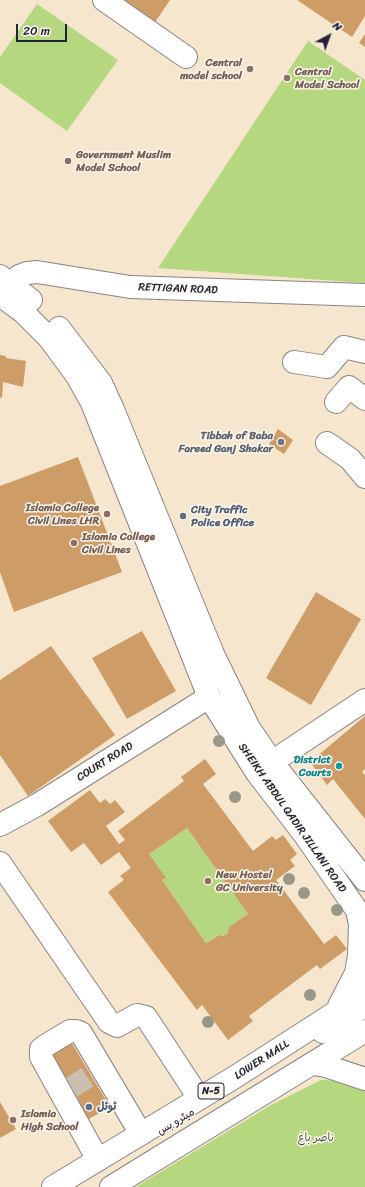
<!DOCTYPE html>
<meta charset="utf-8">
<style>
body{margin:0}
#map{position:relative;width:365px;height:1187px;overflow:hidden;background:#f5e6cd;font-family:Sriracha,sans-serif}
canvas{display:block}
.north{position:absolute;left:309px;top:16px;width:40px;height:40px;-webkit-text-stroke:3px #fbf7ec;paint-order:stroke;rotate:41deg;font-size:11px;font-weight:700;line-height:16px;text-align:center;color:#22223b}
.north::after{content:'';display:block;margin:auto;width:14px;height:18px;background:#22223b;clip-path:polygon(50% 0,100% 100%,50% 72%,0 100%)}
.scale{position:absolute;left:16px;top:24px;width:51px;height:18px;box-sizing:border-box;border:2px solid #22223b;border-top:0;padding-left:5px;font-size:12px;line-height:14px;white-space:nowrap;color:#22223b;-webkit-text-stroke:3px #fbf7ec;paint-order:stroke}
</style>
<div id="map">
<canvas width="365" height="1187"></canvas>
<div class="north">N</div>
<div class="scale">20 m</div>
</div>
<script>
const ctx = document.querySelector('canvas').getContext('2d');
ctx.lineJoin = 'round';
function paint(path, color) { ctx.fillStyle = color; ctx.fill(path, 'evenodd'); }
const toPath = rows => new Path2D(rows.map(r => 'M' + r).join(''));
function trace(path, color, width, dash) { ctx.strokeStyle = color; ctx.lineWidth = width; ctx.lineCap = dash ? 'butt' : 'round'; ctx.setLineDash(dash || []); ctx.stroke(path); }
function write(font, color, halo, rows, align = 'center') {
  ctx.font = font + ' Sriracha,"Playpen Sans Arabic",sans-serif'; ctx.lineWidth = 3; ctx.setLineDash([]); ctx.textBaseline = 'middle'; ctx.strokeStyle = halo; ctx.fillStyle = color; for (const [text, x, y, turn = 0] of rows) {
    ctx.save(); ctx.translate(x, y); ctx.rotate((+turn || 0) * Math.PI / 180); ctx.textAlign = isNaN(turn) ? turn : align; if (halo) ctx.strokeText(text, 0, 0); ctx.fillText(text, 0, 0); ctx.restore();
  }
}
paint(toPath([
 [37,4,118,60,67,131,0,83,0,57],
 [308,41,365,80,365,283,158,268],
 [187,828,248,914,229,927,227,934,223,936,218,935,206,943,162,880,165,878,149,854],
 [321,1080,346,1081,365,1086,365,1187,136,1187,271,1105]
]), '#b5d77f');
paint(toPath([
 [110,0,170,0,151,28],
 [297,0,365,0,365,16,352,37],
 [365,34,365,47,359,43],
 [0,355,6,356,6,358,26,361,23,387,3,382,2,398,0,397],
 [278,429,293,440,284,454,269,444],
 [78,457,122,572,14,612,0,572,0,486],
 [316,592,361,619,311,705,266,678],
 [142,631,176,691,127,719,92,658],
 [51,646,115,735,28,796,0,755,0,680],
 [365,716,365,769,362,772,365,775,365,819,333,779,327,785,310,762],
 [205,759,216,774,203,784,253,851,272,836,276,840,283,835,297,854,290,860,295,866,276,880,324,944,336,935,347,949,320,969,317,965,249,1016,253,1021,228,1040,202,1005,197,1010,108,892,124,880,120,876,131,868,119,852,101,865,84,843,71,852,48,821,90,790,100,803,105,799,110,804,115,800,125,812,106,826,119,844,125,840,118,831,184,781,181,777],
 [187,828,248,914,229,927,227,934,223,936,219,935,206,943,162,880,166,878,149,854],
 [70,1040,110,1107,87,1120,48,1053],
 [0,1102,16,1129,0,1138]
]), '#ce9c67');
trace(toPath([
 [69,1089,91,1075]
]), '#cbbfb0', 22, [22, 11]);
const minor = toPath([
 [104,0,186,57],
 [294,362,327,367,344,347,365,352],
 [336,402,349,387,365,399],
 [327,443,350,459,365,477],
 [272,762,365,700],
 [0,825,37,805,209,697],
 [0,863,109,1022,117,1026,137,1015,146,1017,199,1098],
 [323,1032,365,1006],
 [98,1160,41,1057,41,1049,45,1046,70,1031,76,1031,81,1033,141,1134]
]);
const major = toPath([
 [0,276,31,300],
 [0,295,23,312,49,338,77,376,92,403,209,697,257,773,304,834,365,922],
 [2,295,10,284,19,276,27,273,37,272,130,287,365,295],
 [59,328,101,383,112,407,213,654,249,728,272,762,365,880],
 [339,1006,356,973,359,956,360,924,357,911],
 [313,1064,326,1066,365,1079],
 [53,1187,235,1077,336,1012,365,990],
 [111,1187,365,1031]
]);
trace(minor, '#8c8484', 24);
trace(major, '#8c8484', 24);
trace(minor, '#fff', 22);
trace(major, '#fff', 22);
ctx.fillStyle = '#999888';
for (const [x, y] of [
 [219,741],
 [235,797],
 [289,879],
 [304,893],
 [337,910],
 [310,995],
 [208,1022]
]) { ctx.beginPath(); ctx.arc(x, y, 6, 0, 2 * Math.PI); ctx.fill(); }
for (const [x, y, r, color] of [
 [250,69,4,"#8d6e63"],
 [287,78,4,"#8d6e63"],
 [68,161,4,"#8d6e63"],
 [281,442,4,"#6b7280"],
 [107,514,4,"#8d6e63"],
 [183,516,4,"#5c6f8a"],
 [74,543,4,"#8d6e63"],
 [339,766,4,"#0f9aa8"],
 [208,881,4,"#8d6e63"],
 [89,1107,4,"#5c6f8a"],
 [13,1120,4,"#8d6e63"]
]) { const dot = new Path2D(); dot.arc(x, y, r, 0, 2 * Math.PI); ctx.fillStyle = color; ctx.fill(dot); trace(dot, '#fbf7ec', 1.5); }
for (const [x, y, w] of [
 [211,1091,26]
]) { const box = new Path2D(); box.roundRect(x - w / 2, y - 8, w, 16, 3); ctx.fillStyle = '#fbf7ec'; ctx.fill(box); trace(box, '#22223b', 1); }
write('bold 10px', '#22223b', null, [
 ["N-5",211,1091]
]);
write('bold 11px', '#785e54', '#fbf7ec', [
 ["Central",242,63,"right"],
 ["model school",242,76,"right"],
 ["Central",295,72],
 ["Model School",295,85],
 ["Government Muslim",76,155],
 ["Model School",76,168],
 ["Islamia College",99,508,"right"],
 ["Civil Lines LHR",99,521,"right"],
 ["Islamia College",82,537],
 ["Civil Lines",82,550],
 ["New Hostel",216,875],
 ["GC University",216,888],
 ["Islamia",21,1114],
 ["High School",21,1127]
], 'left');
write('11px', '#22223b', '#fbf7ec', [
 ["RETTIGAN ROAD",178,289,2],
 ["COURT ROAD",105,762,-32],
 ["SHEIKH ABDUL QADIR JILLANI ROAD",292,818,55],
 ["LOWER MALL",262,1060,-33],
 ["میٹرو بس",176,1122,-31]
]);
write('bold 11px', '#5b616d', '#fbf7ec', [
 ["Tibbah of Baba",273,436],
 ["Fareed Ganj Shakar",273,449]
], 'right');
write('bold 11px', '#4e5e75', '#fbf7ec', [
 ["City Traffic",191,510],
 ["Police Office",191,523],
 ["ٹوٹل",97,1107]
], 'left');
write('bold 11px', '#0d838f', '#fbf7ec', [
 ["District",331,760],
 ["Courts",331,773]
], 'right');
write('11px', '#4e584f', '#fbf7ec', [
 ["ناصر باغ",316,1138]
]);
</script>
